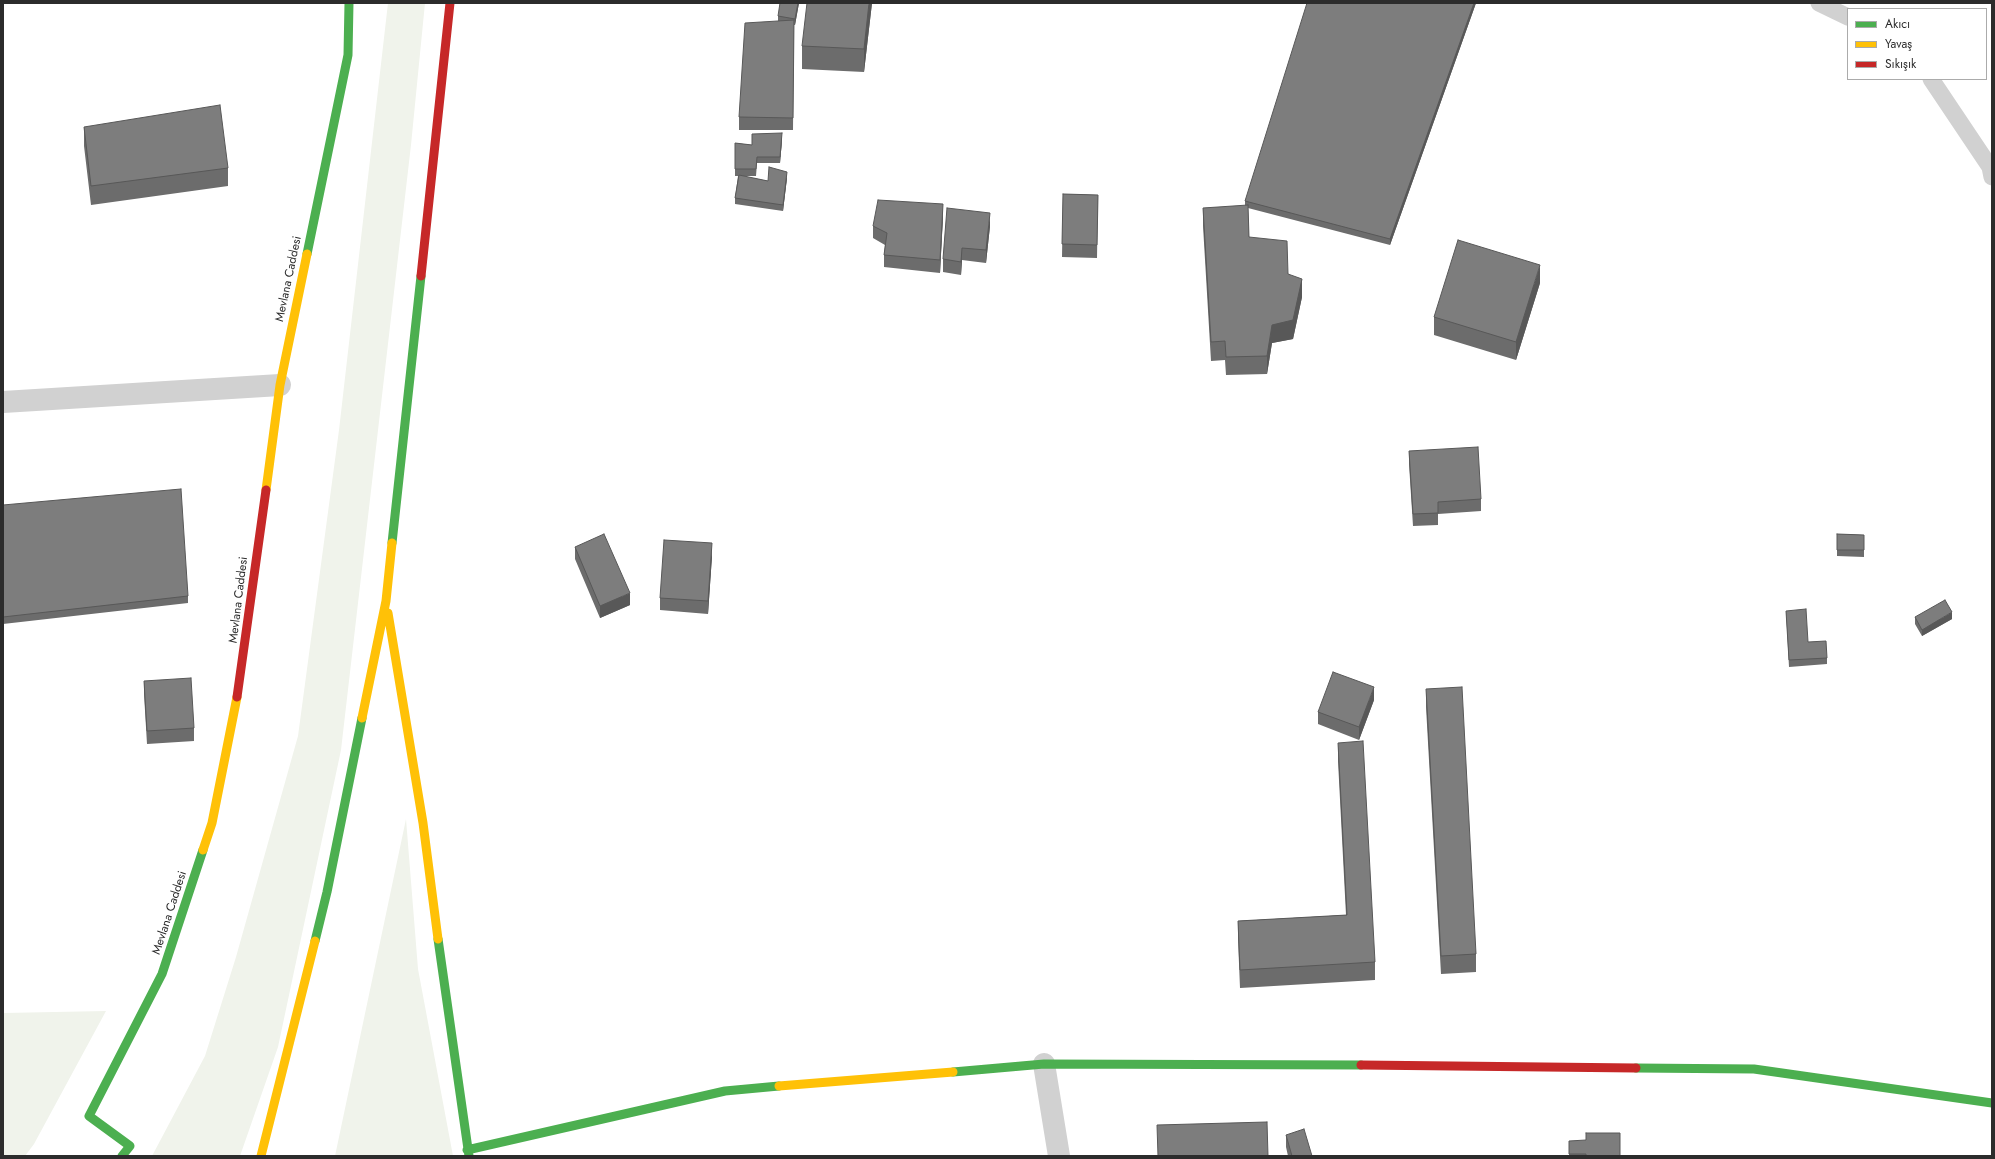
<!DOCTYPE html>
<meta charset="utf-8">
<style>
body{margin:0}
#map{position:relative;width:1995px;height:1159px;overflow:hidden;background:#fff;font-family:Jost,sans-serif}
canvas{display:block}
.frame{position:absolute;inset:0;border:4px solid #2c2c2c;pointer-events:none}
.legend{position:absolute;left:1847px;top:8px;width:140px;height:72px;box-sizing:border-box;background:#fff;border:1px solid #ababab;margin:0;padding:5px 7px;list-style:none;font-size:12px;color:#2c2c2c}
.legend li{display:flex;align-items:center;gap:8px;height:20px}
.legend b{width:20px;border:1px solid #ababab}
</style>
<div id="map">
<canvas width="1995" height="1159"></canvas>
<div class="frame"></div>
<ul class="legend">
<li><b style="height:5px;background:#4caf50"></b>Akıcı</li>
<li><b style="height:5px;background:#ffc107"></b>Yavaş</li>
<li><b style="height:5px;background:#c62828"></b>Sıkışık</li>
</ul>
</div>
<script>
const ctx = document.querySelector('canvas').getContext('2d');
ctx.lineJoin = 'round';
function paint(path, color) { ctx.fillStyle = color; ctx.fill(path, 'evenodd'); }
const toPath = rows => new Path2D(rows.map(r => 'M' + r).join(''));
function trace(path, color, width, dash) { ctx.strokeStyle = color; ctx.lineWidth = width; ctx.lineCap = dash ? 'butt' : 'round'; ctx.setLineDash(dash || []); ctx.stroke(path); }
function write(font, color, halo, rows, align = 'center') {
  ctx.font = font + ' Jost,sans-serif'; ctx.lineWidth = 4; ctx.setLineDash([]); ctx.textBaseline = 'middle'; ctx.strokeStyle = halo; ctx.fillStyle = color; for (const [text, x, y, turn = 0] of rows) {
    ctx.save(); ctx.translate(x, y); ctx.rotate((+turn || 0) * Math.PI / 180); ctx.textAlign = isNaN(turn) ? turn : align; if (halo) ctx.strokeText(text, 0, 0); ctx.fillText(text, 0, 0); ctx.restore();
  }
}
paint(toPath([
 [388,3,425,3,411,145,341,750,278,1047,240,1156,152,1156,205,1056,236,957,298,736,339,430],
 [406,819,418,969,453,1156,335,1156],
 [106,1011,34,1144,25,1156,3,1156,3,1013]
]), '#f0f3eb');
trace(toPath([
 [1819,3,1848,17],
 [1931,79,1990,167,1992,177]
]), '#d1d1d1', 17);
trace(toPath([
 [3,402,280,385],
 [1044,1064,1059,1156]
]), '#d1d1d1', 22);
trace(toPath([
 [307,254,348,55,349,3],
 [392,543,421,276],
 [438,939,469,1156],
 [315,941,327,892,362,718],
 [1636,1068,1754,1069,1992,1103],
 [953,1072,1044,1064,1361,1065],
 [467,1150,725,1091,779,1086],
 [122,1156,130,1146,89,1116,162,974,203,850]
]), '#4caf50', 9);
trace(toPath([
 [266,490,280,385,307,254],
 [388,613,423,823,438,939],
 [362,718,386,601,392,543],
 [203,850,212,823,237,697],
 [779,1086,953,1072],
 [261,1156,315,941]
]), '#ffc107', 9);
trace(toPath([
 [421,276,450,3],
 [237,697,266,490],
 [1361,1065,1636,1068]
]), '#c62828', 9);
paint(toPath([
 [799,3,795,25,794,25,793,130,739,130,739,117,778,21,778,16],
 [872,3,864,72,802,69,802,46],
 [1476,3,1390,245,1248,208,1249,237,1288,274,1302,297,1293,339,1272,343,1267,374,1226,375,1225,360,1211,361,1203,226,1203,208,1245,206,1245,201],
 [84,127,228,168,228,186,91,205,84,146],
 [782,140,780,163,757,163,756,176,743,176,768,181,787,178,783,211,735,204,735,198,738,176,735,176,735,143,752,145],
 [1063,194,1098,195,1097,258,1062,257],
 [943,216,940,273,884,267,884,255,885,245,873,238,873,226],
 [990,226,986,263,962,260,961,275,943,272,943,259],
 [1540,283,1516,360,1434,335,1434,317],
 [1409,451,1481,499,1481,511,1438,514,1438,525,1413,526,1409,464],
 [3,505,188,596,188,603,3,624],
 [1837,534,1864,535,1864,557,1837,556],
 [575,547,630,605,600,618,575,559],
 [712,556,708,614,660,610,660,598],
 [1786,611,1808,642,1827,658,1827,664,1789,667],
 [1915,617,1952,619,1922,636,1915,624],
 [144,681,194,728,194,741,147,744,144,694],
 [1426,689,1476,954,1476,972,1441,974,1426,707],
 [1374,700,1359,740,1318,724,1318,712],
 [1338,743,1375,962,1375,980,1240,988,1238,939,1238,921,1346,915,1338,761],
 [1286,1135,1312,1156,1288,1156,1286,1147],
 [1569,1141,1620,1156,1569,1156]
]), '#6c6c6c');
paint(toPath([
 [798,3,799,3,795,25,795,19],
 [869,3,872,3,864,72,864,49],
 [1474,3,1476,3,1390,245,1390,239],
 [782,133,782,140,780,163,780,157],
 [787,172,787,178,783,211,783,205],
 [943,204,943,216,940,273,940,260],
 [990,213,990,226,986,263,986,250],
 [962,248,962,260,961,275,961,262],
 [1540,265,1540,283,1516,360,1516,342],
 [1302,279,1302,297,1293,339,1272,343,1267,374,1267,356,1272,325],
 [712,543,712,556,708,614,708,601],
 [630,593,630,605,600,618,600,606],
 [1952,612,1952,619,1922,636,1922,630],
 [1374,687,1374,700,1359,740,1359,727]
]), '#585858');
const building = toPath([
 [780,3,798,3,795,19,778,16,780,3],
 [807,3,869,3,864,49,802,46,807,3],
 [1307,3,1474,3,1390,239,1245,201,1307,3],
 [794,20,793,118,739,117,745,23,794,20],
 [220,105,228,168,91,186,84,127,220,105],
 [782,133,780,157,757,157,756,169,735,169,735,143,752,145,752,134,782,133],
 [769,167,787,172,783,205,735,198,739,175,768,181,769,167],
 [1063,194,1098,195,1097,245,1062,244,1063,194],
 [878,200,943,204,940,260,884,255,887,233,873,226,878,200],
 [1248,205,1249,237,1287,241,1288,274,1302,279,1293,320,1272,325,1267,356,1226,357,1225,341,1211,342,1203,208,1248,205],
 [947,208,990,213,986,250,962,248,961,262,943,259,947,208],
 [1458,240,1540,265,1516,342,1434,317,1458,240],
 [1478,447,1481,499,1438,502,1438,513,1413,514,1409,451,1478,447],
 [181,489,188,596,3,617,3,505,181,489],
 [604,534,630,593,600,606,575,547,604,534],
 [1837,534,1864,535,1864,550,1837,550,1837,534],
 [664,540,712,543,708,601,660,598,664,540],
 [1945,600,1952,612,1922,630,1915,617,1945,600],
 [1806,609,1808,642,1826,641,1827,658,1789,660,1786,611,1806,609],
 [1333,672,1374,687,1359,727,1318,712,1333,672],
 [191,678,194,728,147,731,144,681,191,678],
 [1462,687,1476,954,1441,956,1426,689,1462,687],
 [1363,741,1375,962,1240,970,1238,921,1347,915,1338,743,1363,741],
 [1267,1122,1268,1156,1158,1156,1157,1125,1267,1122],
 [1304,1129,1312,1156,1292,1156,1286,1135,1304,1129],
 [1586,1133,1620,1133,1620,1156,1586,1156,1586,1154,1569,1154,1569,1141,1586,1140,1586,1133]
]);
paint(building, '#7d7d7d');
trace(building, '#585858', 1);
write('12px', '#2c2c2c', '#fff', [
 ["Mevlana Caddesi",289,279,-78],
 ["Mevlana Caddesi",239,600,-83],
 ["Mevlana Caddesi",170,913,-72]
]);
</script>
